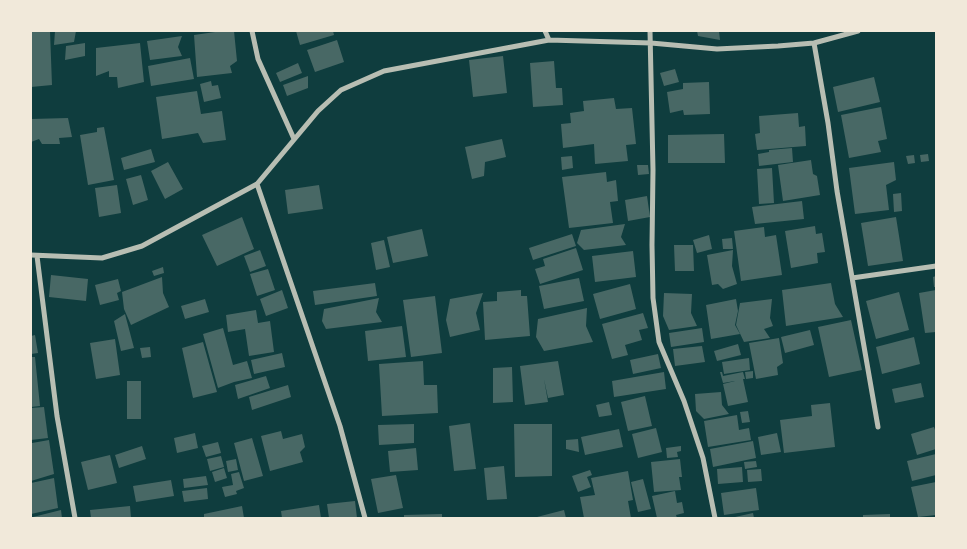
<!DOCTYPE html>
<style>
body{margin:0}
#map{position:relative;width:967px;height:549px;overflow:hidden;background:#0f3d3e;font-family:"PT Sans Narrow",sans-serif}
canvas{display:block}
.frame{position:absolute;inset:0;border:32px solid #f1e9da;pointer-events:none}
</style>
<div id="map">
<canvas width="967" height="549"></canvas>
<div class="frame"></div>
</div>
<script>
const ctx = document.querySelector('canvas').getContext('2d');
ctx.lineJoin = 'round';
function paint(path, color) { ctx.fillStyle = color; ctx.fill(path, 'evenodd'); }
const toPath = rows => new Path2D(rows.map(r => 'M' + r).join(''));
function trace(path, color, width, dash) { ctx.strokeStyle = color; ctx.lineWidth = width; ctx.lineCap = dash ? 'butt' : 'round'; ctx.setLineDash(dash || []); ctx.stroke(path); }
paint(toPath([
 [31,31,50,31,52,85,31,87],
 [55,31,76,31,74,42,54,45],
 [222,31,234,31,237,61,230,66,232,73,197,77,194,35],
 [296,31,333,31,334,35,300,45],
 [697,31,719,31,720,40,698,36],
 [182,36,178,47,182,56,150,60,147,41],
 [337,40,344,62,315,72,307,50],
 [85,43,85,56,65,60,66,46],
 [140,43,144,82,118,88,117,77,109,77,109,71,96,76,96,48],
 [503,56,507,93,473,97,469,60],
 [190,58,194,79,151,86,148,66],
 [554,61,556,88,562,88,563,105,533,107,530,63],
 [298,63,302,73,280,82,276,73],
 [675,69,679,82,664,86,660,73],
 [308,76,308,88,287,96,283,85],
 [874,77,880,102,838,112,833,87],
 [211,81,212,86,218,85,221,98,204,102,200,84],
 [709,82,710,114,684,115,683,110,670,113,667,92,683,89,683,83],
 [197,91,201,114,222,111,226,140,203,143,198,133,162,139,156,97],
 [614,98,616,109,632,108,636,144,626,145,628,161,595,164,594,144,563,148,561,124,571,123,570,113,584,111,583,101],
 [881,107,887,139,878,141,881,152,849,158,841,115],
 [798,113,799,127,805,126,806,146,757,150,755,134,760,133,759,116],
 [68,118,72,137,59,138,60,144,42,144,39,139,31,142,31,119],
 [104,127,114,180,88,185,80,135,97,132,97,128],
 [724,134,725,163,668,163,668,135],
 [502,139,506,157,485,162,484,176,472,179,465,147],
 [792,148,793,162,759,166,758,154,769,152,769,150],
 [151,149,155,162,124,170,121,158],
 [928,154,929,161,921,162,920,155],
 [914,155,915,163,908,164,906,156],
 [572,156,573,168,562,170,561,157],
 [811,160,813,174,817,176,820,195,783,201,778,165],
 [168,162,183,189,165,199,151,171],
 [894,162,896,180,886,185,889,210,855,214,849,168],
 [637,165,648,165,649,174,638,175],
 [772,168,774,203,759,204,757,169],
 [606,172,607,182,616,180,618,201,610,202,613,223,569,228,562,177],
 [141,175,148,200,133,205,126,179],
 [117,185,121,213,99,217,95,188],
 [319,185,323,209,288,214,285,190],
 [901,193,902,211,894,212,893,194],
 [647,196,650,217,628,221,625,200],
 [802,201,804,219,755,224,752,207],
 [242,217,254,249,217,266,202,235],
 [896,217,903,261,868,266,861,223],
 [625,224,621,237,626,245,584,250,577,243,581,230],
 [815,226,816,234,822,233,825,252,817,253,818,263,791,268,785,231],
 [764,227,765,237,776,235,782,275,741,281,734,231],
 [422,229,428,256,393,263,387,237],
 [572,234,576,246,533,260,529,248],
 [709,235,712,249,697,253,693,240],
 [732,238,733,249,723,249,722,239],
 [384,240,390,267,376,270,371,243],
 [674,245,693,245,694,271,675,271],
 [576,248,583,270,540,284,535,269,545,266,543,259],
 [260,250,266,266,250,272,244,256],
 [733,250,732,266,737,284,723,289,718,284,712,285,707,255],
 [633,251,636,277,595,282,592,256],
 [163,267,164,273,154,276,152,271],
 [268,269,275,290,257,296,250,274],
 [51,275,88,279,86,301,49,297],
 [936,276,936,287,934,287,933,277],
 [162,277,163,293,169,307,131,325,124,309,122,292],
 [579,278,584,301,544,309,539,286],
 [118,279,121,291,117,293,119,300,100,305,95,285],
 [375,283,377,296,315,305,313,291],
 [831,283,835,304,843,317,786,326,782,290],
 [630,284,636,309,600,319,593,294],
 [282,290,288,308,266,316,260,299],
 [521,290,521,296,527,296,530,336,485,340,483,302,497,301,497,292],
 [936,290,936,332,925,333,919,293],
 [899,292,909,330,876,339,866,301],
 [483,293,476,313,480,330,450,337,446,320,450,299],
 [664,293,692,294,691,313,697,326,669,330,663,316],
 [435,296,442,353,411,357,403,300],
 [379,298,376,312,382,322,326,329,322,321,324,309],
 [205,299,209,312,185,319,181,306],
 [736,299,738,311,735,325,740,334,711,339,706,305],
 [772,299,770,318,773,326,764,329,770,338,744,342,736,325,740,303],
 [587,308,586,326,593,342,544,351,536,337,538,319],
 [256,310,258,323,270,321,274,352,249,356,245,329,228,332,226,315],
 [643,313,648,328,639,330,642,340,625,345,628,355,612,359,602,324],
 [125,314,134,348,121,351,114,321],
 [851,320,862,370,829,377,818,327],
 [402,326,406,357,368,361,365,331],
 [223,328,233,365,247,361,252,378,234,382,218,388,203,334],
 [702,328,704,342,671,347,669,333],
 [810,330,814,345,785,353,781,337],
 [35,335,38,353,31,354,31,336],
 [914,337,920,364,882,374,876,347],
 [779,338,783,363,777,367,778,375,756,379,749,343],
 [115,339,120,375,96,379,90,343],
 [203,342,217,392,193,398,182,348],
 [738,344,741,355,717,361,714,351],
 [702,346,705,362,675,366,673,349],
 [150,347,151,357,142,358,140,348],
 [282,353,285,367,254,374,251,360],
 [658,354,661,368,633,374,630,360],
 [31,357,35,357,40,406,31,407],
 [749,358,750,370,724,374,722,362],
 [423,361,424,385,437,385,438,413,382,416,379,364],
 [558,361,564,395,548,398,544,379,548,402,525,405,520,366],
 [512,367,513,402,493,403,493,368],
 [753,371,753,378,746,379,745,372],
 [664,372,666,389,614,397,612,381],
 [720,372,722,372,723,376,743,372,745,379,743,379,748,402,728,406,723,384,735,381,723,383],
 [266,376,270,388,238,399,235,385],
 [127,381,141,381,141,419,127,419],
 [921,383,924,397,895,403,892,389],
 [288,385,291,397,252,410,249,397],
 [721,392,722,405,729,414,704,419,696,411,695,394],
 [645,396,652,426,628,431,621,402],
 [609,402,612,415,599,417,596,405],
 [830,403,835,447,784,453,780,420,812,416,811,405],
 [44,407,48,438,31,440,31,408],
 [748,411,750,422,742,423,740,412],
 [737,415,739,430,749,428,751,440,708,447,704,421],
 [470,423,476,469,454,471,449,426],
 [414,424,414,443,379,445,378,425],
 [514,424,552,424,552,476,515,477],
 [934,427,936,433,936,449,917,455,911,434],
 [656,428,662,452,638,458,632,434],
 [619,429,623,447,585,455,581,437],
 [281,431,283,439,302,434,305,447,300,452,303,462,270,471,261,436],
 [195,433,198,448,177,453,174,438],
 [777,433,781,452,761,455,758,437],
 [252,438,263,476,244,481,234,443],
 [578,439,579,452,566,449,566,440],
 [49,440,54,474,31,481,32,443],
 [753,441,756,458,713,467,710,449],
 [218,442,221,453,206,457,202,446],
 [142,446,146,459,119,468,115,455],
 [681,446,681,451,677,452,678,457,667,458,666,448],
 [416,448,418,470,390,472,388,451],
 [936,454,936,475,912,481,907,461],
 [110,455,117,483,88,490,81,462],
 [221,456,224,467,210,471,207,459],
 [236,459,238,470,228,472,226,461],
 [680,459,682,477,679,477,681,490,654,492,651,462],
 [756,461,757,467,745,469,744,462],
 [504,466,507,499,487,500,484,468],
 [742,467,743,482,718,484,717,469],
 [224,468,227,478,215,482,212,472],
 [761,469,762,481,748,482,747,470],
 [590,470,592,475,587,477,591,487,578,492,572,476],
 [628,471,633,500,628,501,631,518,584,518,580,497,595,495,591,478],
 [239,472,244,488,236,491,237,494,225,497,222,487,233,485,231,474],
 [396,475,403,508,378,513,371,479],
 [206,476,208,485,184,488,183,479],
 [54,478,58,508,31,514,31,483],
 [643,479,651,509,638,512,631,482],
 [171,480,174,496,136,502,133,486],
 [936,482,936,515,918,517,911,487],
 [207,488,208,499,184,502,182,491],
 [756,488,759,510,724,515,721,493],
 [675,491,677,503,682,502,684,513,676,515,677,518,657,518,652,496],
 [355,501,357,518,329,518,327,504],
 [319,505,321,518,282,518,281,511],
 [130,506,131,518,91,518,90,510],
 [242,506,244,518,204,518,204,514],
 [61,510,62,518,33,518,33,517],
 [564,510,566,518,537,518,537,517],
 [753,513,754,518,735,518,735,517],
 [442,514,442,518,404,518,404,515],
 [890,514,890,518,863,518,863,515]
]), '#486865');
trace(toPath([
 [252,31,258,59,294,139],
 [545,31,549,40],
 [650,31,653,170,652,245,653,298,659,342,684,401,703,458,715,518],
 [814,43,828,123,837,191,878,427],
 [257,184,340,426,365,518],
 [31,255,102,258,142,246,257,184,318,111,341,90,384,71,549,40,651,43,717,49,778,46,814,43,858,31],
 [37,256,57,416,75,518],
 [852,278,936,266]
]), '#b8beb3', 5);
</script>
